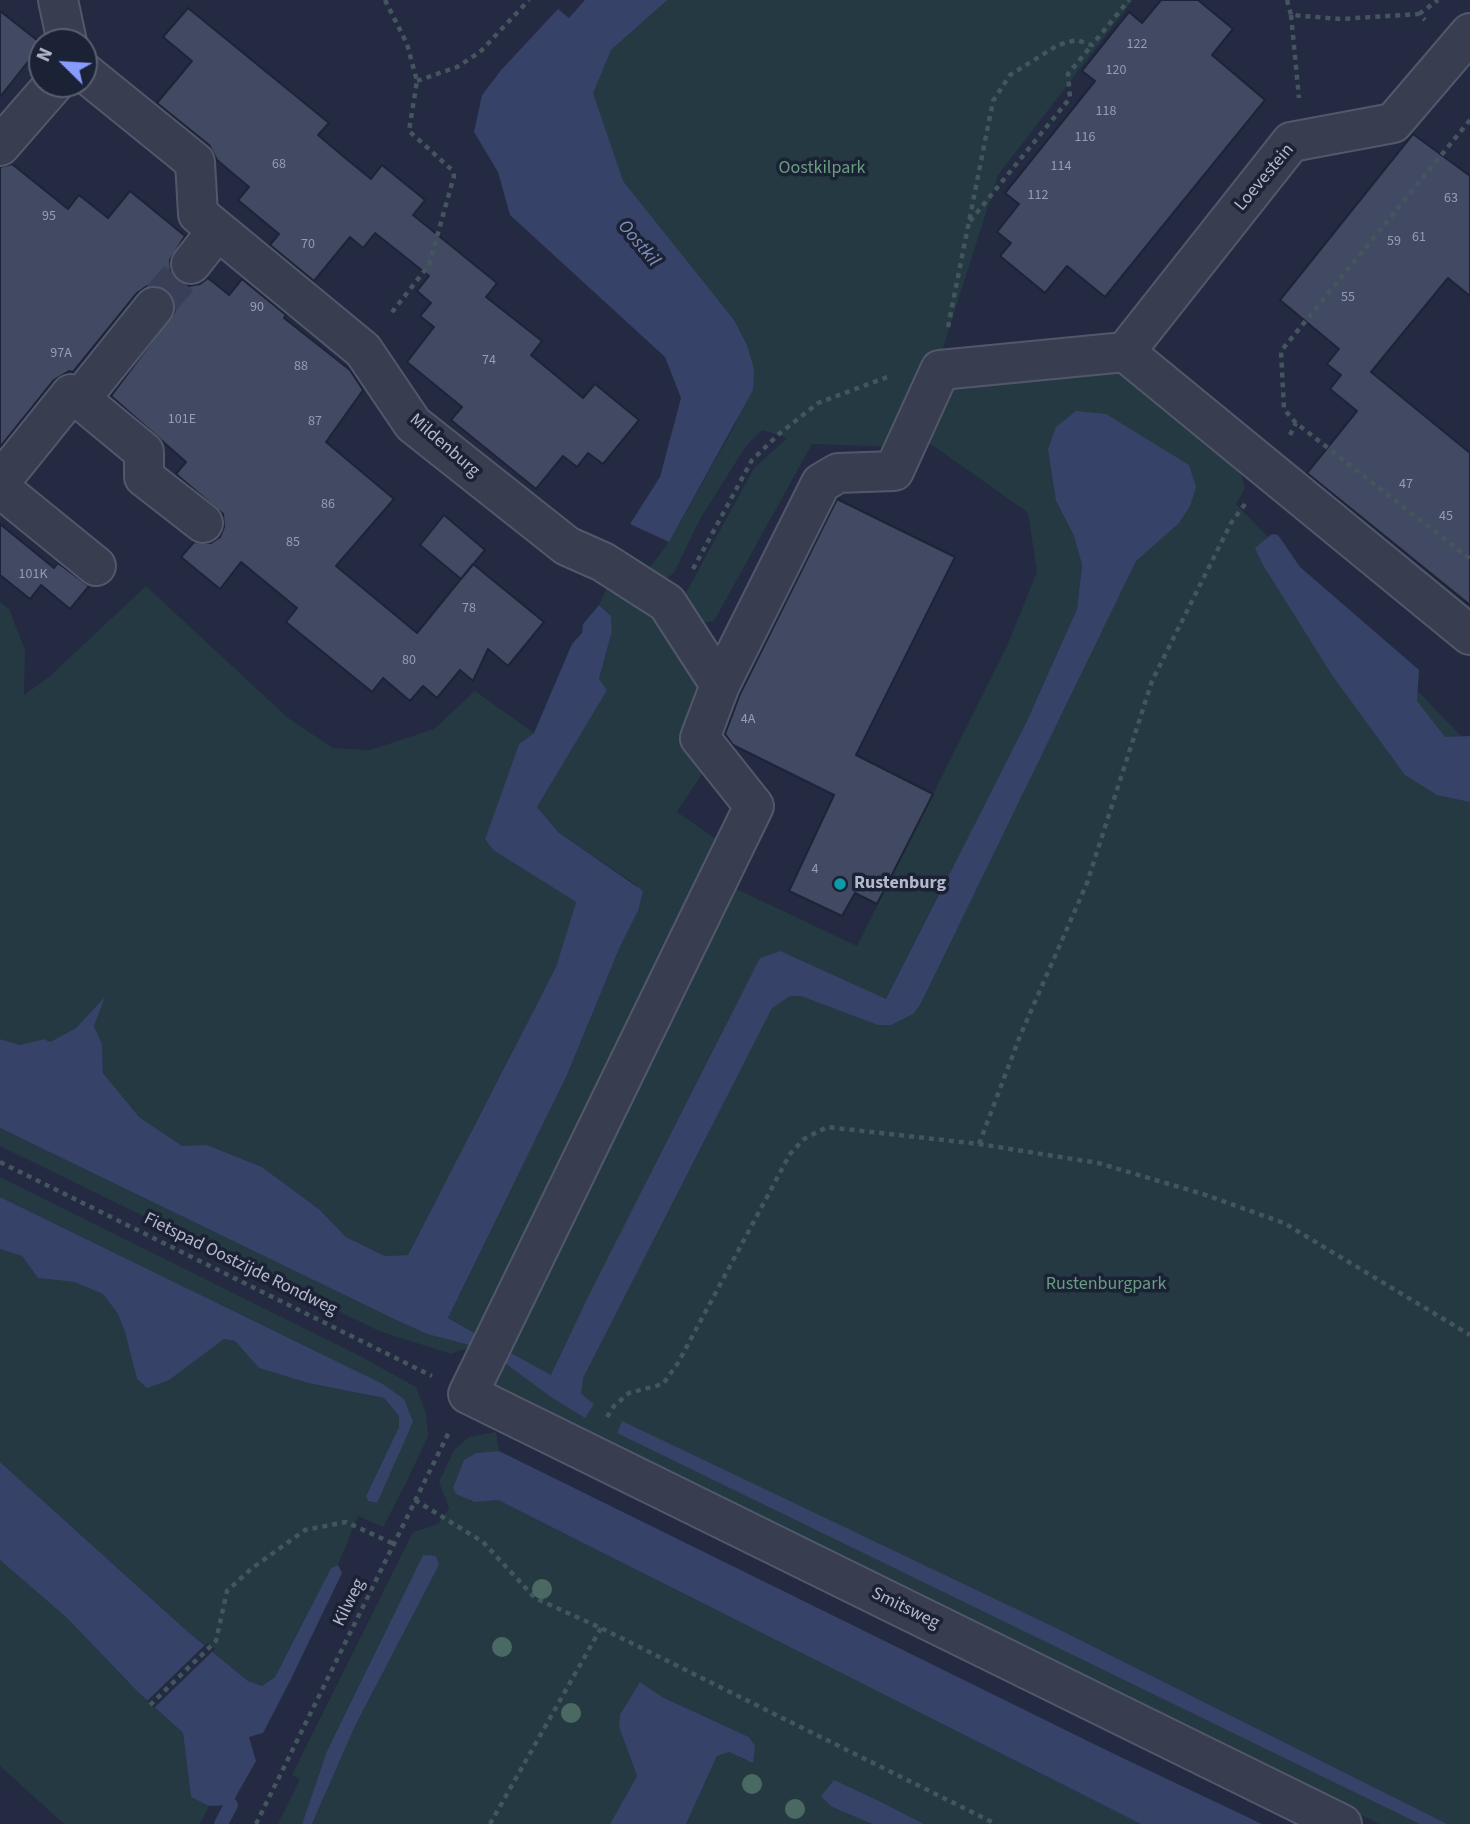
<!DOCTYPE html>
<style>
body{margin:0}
#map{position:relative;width:1470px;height:1824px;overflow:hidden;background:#232a41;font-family:"Source Sans 3",sans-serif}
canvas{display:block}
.north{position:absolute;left:28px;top:28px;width:70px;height:70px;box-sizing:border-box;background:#1c2235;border:2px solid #595e71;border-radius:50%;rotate:294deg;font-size:19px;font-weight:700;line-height:28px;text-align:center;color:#b4b8cb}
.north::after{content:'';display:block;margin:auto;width:24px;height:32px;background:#869dfe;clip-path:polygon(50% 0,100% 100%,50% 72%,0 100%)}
</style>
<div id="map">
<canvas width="1470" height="1824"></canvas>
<div class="north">N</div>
</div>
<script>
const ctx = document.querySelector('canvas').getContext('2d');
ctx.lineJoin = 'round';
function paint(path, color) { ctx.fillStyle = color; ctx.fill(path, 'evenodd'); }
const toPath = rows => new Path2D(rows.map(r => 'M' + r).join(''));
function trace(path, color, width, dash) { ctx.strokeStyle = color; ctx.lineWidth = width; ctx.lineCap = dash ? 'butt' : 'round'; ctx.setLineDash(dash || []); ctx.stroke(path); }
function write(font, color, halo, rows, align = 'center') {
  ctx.font = font + ' "Source Sans 3",sans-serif'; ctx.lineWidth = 7; ctx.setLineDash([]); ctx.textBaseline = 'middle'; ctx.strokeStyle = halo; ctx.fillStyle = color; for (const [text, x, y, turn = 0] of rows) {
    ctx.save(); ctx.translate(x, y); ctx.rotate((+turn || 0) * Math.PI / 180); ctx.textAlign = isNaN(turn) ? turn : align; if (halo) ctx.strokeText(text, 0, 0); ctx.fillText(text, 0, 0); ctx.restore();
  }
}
paint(toPath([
 [663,0,1133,0,998,175,935,373,901,447,812,444,714,621,693,624,681,602,754,468,787,438,762,430,746,446,700,519,674,573,667,578,647,571,669,542,736,423,617,181,589,92,611,50],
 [1109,363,1237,461,1245,488,1236,504,1470,745,1470,1824,1379,1824,480,1382,728,885,857,946,1007,646,1037,572,1028,513,921,437,950,387],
 [1147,498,902,967,1026,723,1077,609,1082,565,1074,536,1056,501],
 [612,577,666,612,711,680,707,766,677,812,723,844,478,1335,448,1318,567,1075,619,949,638,911,636,885,558,832,537,807,606,690,599,679,612,631,611,616,599,605],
 [146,586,288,718,333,748,370,750,434,729,475,691,534,733,519,744,485,839,493,850,576,902,556,967,408,1255,385,1256,346,1237,320,1210,262,1167,207,1145,182,1147,139,1117,103,1073,102,1044,94,1026,104,999,76,1028,50,1042,44,1039,20,1045,0,1039,0,602,9,609,25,650,24,695,49,677],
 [0,1128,394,1319,427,1334,473,1346,451,1354,379,1331,0,1146],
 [0,1177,360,1356,416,1387,426,1413,428,1436,406,1483,383,1527,358,1516,338,1565,331,1568,275,1677,262,1686,248,1681,187,1631,0,1462,0,1249,22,1256,38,1278,74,1282,103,1294,118,1314,125,1332,137,1379,192,1361,224,1339,235,1341,259,1368,308,1383,384,1398,399,1416,399,1427,366,1496,368,1501,374,1503,413,1422,381,1383,0,1197],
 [496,1432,499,1451,476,1453,470,1501,498,1500,1141,1824,924,1824,883,1803,832,1807,872,1824,686,1824,717,1756,729,1752,745,1760,749,1737,662,1697,619,1727,637,1776,610,1824,312,1824,355,1726,439,1565,423,1555,327,1751,302,1824,278,1824,300,1779,292,1775,413,1532,438,1524,449,1508,439,1482,454,1450,469,1437],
 [0,1560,67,1618,137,1691,183,1733,191,1797,209,1806,200,1824,64,1824,0,1766]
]), '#253942');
paint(toPath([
 [585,0,667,0,611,50,593,93,623,181,734,320,747,345,754,369,753,390,669,542,630,524,660,477,681,398,665,357,510,215,498,172,474,132,482,95,502,69,558,9,569,18],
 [1076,411,1106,414,1189,465,1196,487,1190,506,1179,523,1136,561,920,1005,913,1014,891,1025,878,1025,801,996,790,996,772,1008,583,1378,581,1394,594,1404,585,1418,551,1397,501,1360,507,1351,551,1375,588,1297,760,958,780,951,886,999,1026,723,1077,609,1082,565,1074,536,1056,501,1048,449,1056,427],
 [1272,534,1278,535,1300,567,1419,670,1417,701,1445,737,1470,736,1470,802,1437,795,1405,775,1332,675,1263,565,1255,548],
 [599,605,611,616,612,631,599,679,607,690,537,807,558,832,643,891,638,911,619,949,567,1075,448,1318,478,1335,473,1346,427,1334,394,1319,0,1128,0,1039,20,1045,44,1039,50,1042,76,1028,105,997,94,1026,102,1044,103,1073,139,1117,182,1146,207,1145,262,1167,320,1210,346,1237,385,1256,408,1255,556,967,576,902,493,850,485,839,519,744,534,733,572,644,582,633,583,624],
 [0,1197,381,1383,404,1399,413,1422,377,1503,368,1501,366,1496,399,1427,399,1416,384,1398,308,1383,259,1368,235,1341,224,1339,169,1380,147,1388,137,1379,125,1332,118,1314,103,1294,74,1282,38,1278,22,1256,0,1249],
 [622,1421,1056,1628,1447,1824,1420,1824,617,1433],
 [499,1451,1106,1750,1262,1824,1141,1824,498,1500,475,1502,456,1494,453,1488,464,1460,476,1453],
 [0,1462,187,1631,248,1681,262,1686,275,1677,331,1568,338,1565,342,1573,291,1679,263,1733,249,1737,256,1761,231,1805,209,1806,191,1797,183,1733,137,1691,67,1618,0,1560],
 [423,1555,436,1556,439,1565,355,1726,312,1824,302,1824,327,1751],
 [640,1682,662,1697,749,1737,755,1746,753,1763,729,1752,717,1756,686,1824,610,1824,637,1776,619,1727,620,1715],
 [834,1780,883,1803,924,1824,872,1824,832,1807,821,1796]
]), '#364268');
paint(toPath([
 [207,1643,215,1649,154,1708,147,1701]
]), '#232a41');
trace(toPath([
 [221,1824,231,1805]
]), '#364268', 14);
const building = toPath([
 [1161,0,1198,0,1233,29,1212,55,1265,100,1105,297,1067,266,1045,293,1000,256,1011,243,997,232,1019,204,1005,193,1095,81,1082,71,1129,12,1142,23,1161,0],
 [188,8,329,123,318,135,344,157,371,179,382,165,425,200,413,215,497,283,486,297,542,341,531,355,583,398,595,384,639,420,603,464,588,453,577,467,563,456,536,489,451,420,462,407,407,362,434,327,420,316,431,303,417,291,429,276,375,233,363,248,350,237,314,281,270,245,279,234,238,200,249,187,217,160,209,145,157,103,192,61,163,37,188,8],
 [0,11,42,44,0,97,0,11],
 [1413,134,1470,176,1470,296,1448,278,1371,372,1470,453,1470,605,1307,473,1357,411,1330,389,1341,375,1327,364,1339,349,1280,300,1413,134],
 [12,164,68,209,79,195,108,218,130,191,185,236,170,260,171,271,177,281,189,286,200,284,208,278,229,295,242,279,286,315,284,318,350,370,363,390,326,442,394,499,336,566,417,633,473,564,544,622,508,666,488,649,473,681,460,670,437,698,423,686,410,701,383,678,372,692,286,622,297,608,241,562,220,589,181,557,194,542,211,543,220,537,224,527,223,514,176,474,186,462,111,396,175,311,174,298,167,290,158,286,147,286,137,293,73,372,69,371,54,380,0,447,0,167,12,164],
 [837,499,955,557,856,755,933,794,877,904,855,893,842,916,789,891,834,795,733,745,725,734,740,694,837,499],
 [444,515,485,550,461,579,420,545,444,515],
 [0,524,54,568,58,563,89,586,70,609,41,585,30,599,0,575,0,524]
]);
paint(building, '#424963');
trace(building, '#1e2437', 2);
trace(toPath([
 [154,307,191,264]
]), '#393f56', 38, [38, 19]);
const minor = toPath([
 [58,0,67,42],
 [84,72,195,162,198,214,363,350,413,424,567,546,603,562,667,603,720,685],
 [0,146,54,84],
 [191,264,217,231],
 [1125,352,1291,142,1393,123,1470,33],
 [80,399,144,452,144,477,203,523],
 [0,482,71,394,80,399,154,307],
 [0,488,96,566],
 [1342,1824,468,1394,754,806,700,738,720,685,821,483,838,473,894,471,940,370,1125,352,1470,635]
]);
trace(minor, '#52586b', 42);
trace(toPath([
 [385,0,407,44,417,81,409,131,452,170,454,176,429,265,389,316],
 [1287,0,1291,15,1341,19,1419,14,1425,20],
 [1419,14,1438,0],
 [1291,15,1299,98],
 [417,81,457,67,480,52,529,0],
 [1470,120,1281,351,1284,409,1296,423,1470,559],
 [970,221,1070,98,1068,74,1092,45],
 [948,327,993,101,1010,75,1058,45,1076,40,1092,45,1129,0],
 [1290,435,1296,423],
 [693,569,752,460,779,434,818,403,890,376],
 [979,1144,1020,1036,1087,883,1152,681,1231,523,1245,504],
 [0,1162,432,1376],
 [607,1417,614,1406,629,1393,663,1384,678,1363,790,1154,804,1139,827,1127,979,1144,1098,1163,1203,1194,1284,1223,1470,1335],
 [415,1500,483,1542,535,1598,601,1628,996,1824],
 [150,1705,216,1641,227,1591,251,1569,305,1530,346,1522,394,1544],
 [256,1824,449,1432],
 [490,1824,601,1628]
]), '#43565e', 4.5, [5, 5]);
trace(minor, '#383d50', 38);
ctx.fillStyle = '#4a6963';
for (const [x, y] of [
 [542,1589],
 [502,1647],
 [571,1713],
 [752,1784],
 [795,1809]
]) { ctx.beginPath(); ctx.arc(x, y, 10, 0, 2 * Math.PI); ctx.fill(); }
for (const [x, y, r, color] of [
 [840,884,7,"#0f9aa8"]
]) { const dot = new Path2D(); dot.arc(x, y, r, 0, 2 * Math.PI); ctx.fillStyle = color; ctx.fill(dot); trace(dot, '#1c2235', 2.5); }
write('14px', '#989cb1', null, [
 ["122",1137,45],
 ["120",1116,71],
 ["118",1106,112],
 ["116",1085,138],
 ["68",279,165],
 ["114",1061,167],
 ["112",1038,196],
 ["63",1451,199],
 ["95",49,217],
 ["61",1419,238],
 ["59",1394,242],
 ["70",308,245],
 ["55",1348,298],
 ["90",257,308],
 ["97A",61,354],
 ["74",489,361],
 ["88",301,367],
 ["101E",182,420],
 ["87",315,422],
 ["47",1406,485],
 ["86",328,505],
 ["45",1446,517],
 ["85",293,543],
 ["101K",33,575],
 ["78",469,609],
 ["80",409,661],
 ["4A",748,720],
 ["4",815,870]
]);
write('18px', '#699d7f', '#1c2235', [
 ["Oostkilpark",822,169],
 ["Rustenburgpark",1106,1285]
]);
write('18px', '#b4b8cb', '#1c2235', [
 ["Loevestein",1265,178,-50],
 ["Mildenburg",444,446,41],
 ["Fietspad Oostzijde Rondweg",240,1265,26],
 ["Kilweg",350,1603,-64],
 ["Smitsweg",905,1609,26]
]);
write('bold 18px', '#b4b8cb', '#1c2235', [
 ["Rustenburg",854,884]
], 'left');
write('italic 19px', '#818eb8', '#1c2235', [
 ["Oostkil",638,244,50]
]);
</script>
